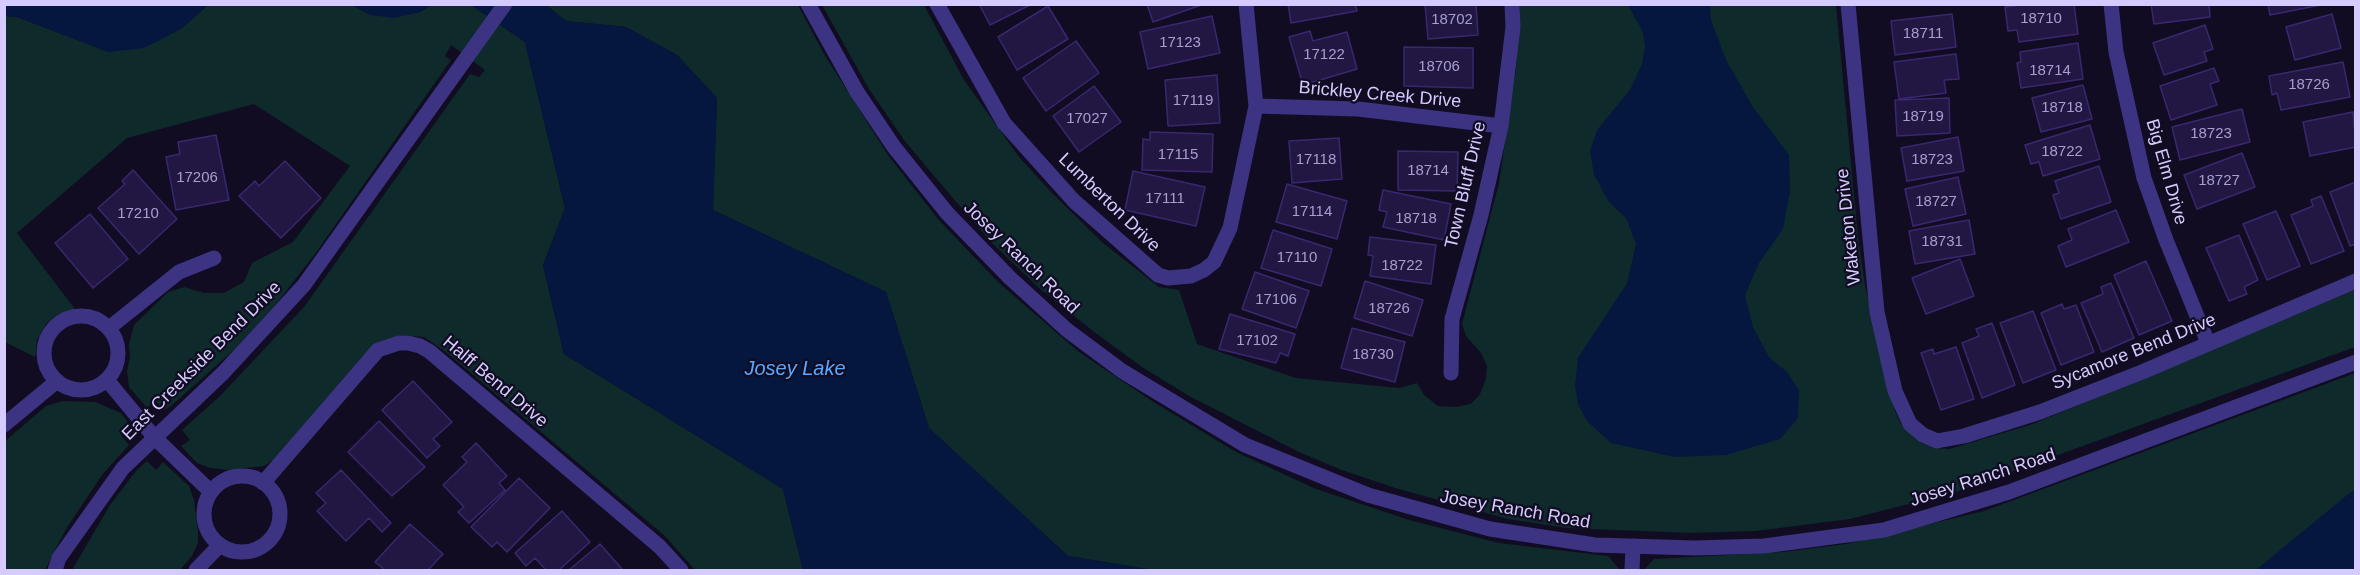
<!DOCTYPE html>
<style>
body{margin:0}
#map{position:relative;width:2360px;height:575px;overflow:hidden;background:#110c21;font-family:Helvetica,sans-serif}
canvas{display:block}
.frame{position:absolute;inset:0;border:6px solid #d5cbff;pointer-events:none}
</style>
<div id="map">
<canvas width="2360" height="575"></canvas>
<div class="frame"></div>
</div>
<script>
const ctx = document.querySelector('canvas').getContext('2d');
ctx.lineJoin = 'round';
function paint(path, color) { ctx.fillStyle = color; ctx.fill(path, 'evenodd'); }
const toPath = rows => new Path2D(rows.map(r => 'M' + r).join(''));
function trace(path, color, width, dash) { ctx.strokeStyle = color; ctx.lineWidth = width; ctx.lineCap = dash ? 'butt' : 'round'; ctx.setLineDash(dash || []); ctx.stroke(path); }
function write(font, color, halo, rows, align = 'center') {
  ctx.font = font + ' Helvetica,sans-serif'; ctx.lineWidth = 4.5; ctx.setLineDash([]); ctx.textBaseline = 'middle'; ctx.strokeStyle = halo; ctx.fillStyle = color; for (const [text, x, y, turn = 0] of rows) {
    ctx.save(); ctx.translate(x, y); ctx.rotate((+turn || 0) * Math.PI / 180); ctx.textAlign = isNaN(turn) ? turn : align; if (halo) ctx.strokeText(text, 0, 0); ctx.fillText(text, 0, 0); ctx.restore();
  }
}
paint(toPath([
 [1520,4,1836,5,1858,237,1865,285,1895,411,1901,424,1921,443,1934,448,1949,449,2033,424,2355,290,2355,347,1959,491,1850,519,1756,531,1690,533,1567,528,1508,519,1395,488,1339,469,1299,452,1189,396,1142,367,1093,331,1038,287,992,243,940,183,904,140,869,89,822,5,924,5,964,80,1019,157,1052,193,1103,243,1159,287,1179,290,1197,344,1296,378,1399,388,1417,383,1424,395,1438,406,1456,407,1471,404,1480,394,1486,379,1487,366,1481,353,1466,336,1462,324,1499,183,1516,68],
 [208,5,352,5,371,15,420,12,431,5,471,5,525,42,565,208,543,265,564,354,783,489,803,570,695,570,665,536,447,353,424,337,402,335,380,342,362,357,273,460,264,466,228,470,210,468,197,463,181,446,190,440,182,430,220,396,304,307,470,74,479,77,485,70,451,45,445,56,451,60,315,254,276,304,235,349,171,406,164,410,155,400,147,408,129,387,127,371,130,357,129,344,134,325,168,292,184,287,204,293,224,293,244,282,252,263,293,242,350,166,254,104,127,138,17,233,75,309,57,315,46,324,37,340,35,357,5,342,5,16,17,17,109,52,181,29],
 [546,5,798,5,824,54,888,155,938,219,998,282,1079,352,1152,401,1236,452,1316,489,1409,520,1499,543,1608,556,1620,570,1153,570,1068,556,929,428,886,292,713,210,717,98,677,55,626,27,566,21],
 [2355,373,2355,491,2256,570,1644,570,1654,559,1783,552,1846,544,1984,511],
 [63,401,95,402,121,413,130,425,121,435,129,445,102,475,66,529,45,570,5,570,4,442,46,406],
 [147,461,156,470,163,462,189,486,194,500,198,532,198,543,192,556,180,570,72,570,110,505,136,471]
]), '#0e2a2b');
paint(toPath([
 [5,4,207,4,207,5,181,29,144,48,109,52,17,17,5,16],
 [352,5,431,5,420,12,394,18,371,15],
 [471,5,546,5,566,21,626,27,677,55,717,98,713,210,886,292,929,428,1068,556,1153,570,803,570,783,489,564,354,543,265,565,208,525,42],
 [1628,5,1710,5,1711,20,1726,60,1753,107,1789,155,1790,192,1783,229,1759,263,1745,295,1753,327,1769,357,1787,372,1799,390,1798,418,1780,439,1726,455,1675,457,1611,443,1587,421,1578,404,1575,386,1578,358,1627,283,1636,244,1626,218,1609,202,1594,175,1590,151,1597,130,1630,90,1642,64,1645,47,1643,32],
 [2352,491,2355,491,2355,570,2256,570]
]), '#06173f');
const building = toPath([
 [979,4,1032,4,990,25,979,4],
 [1147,4,1204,4,1153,22,1147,4],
 [1288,4,1355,4,1357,11,1291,23,1288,4],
 [1425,4,1476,4,1478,35,1428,39,1425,4],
 [2028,4,2074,4,2078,34,2019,42,2017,30,2008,31,2005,7,2028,4],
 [2151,4,2209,4,2210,17,2154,24,2151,4],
 [2268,4,2326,4,2270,15,2268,4],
 [1048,6,1068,39,1017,70,998,37,1048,6],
 [1952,14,1956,47,1895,55,1891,21,1952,14],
 [2332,14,2341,48,2295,60,2286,27,2332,14],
 [1212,16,1220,53,1148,69,1140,32,1212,16],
 [2205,25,2213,49,2204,52,2207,61,2164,75,2153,43,2205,25],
 [1310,31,1313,41,1347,32,1357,69,1303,85,1289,37,1310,31],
 [1076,41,1099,73,1046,111,1023,78,1076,41],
 [2078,43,2083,79,2021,88,2017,63,2021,62,2020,52,2078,43],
 [1404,47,1473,48,1473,88,1404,86,1404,47],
 [1956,54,1959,79,1944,80,1946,93,1899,99,1894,62,1956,54],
 [2343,62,2350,97,2281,110,2277,93,2272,95,2269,76,2343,62],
 [2214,68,2219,81,2210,84,2217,105,2171,120,2160,86,2214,68],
 [1217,75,1220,123,1168,126,1165,80,1217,75],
 [2083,85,2092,119,2041,132,2032,98,2083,85],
 [1094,86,1121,122,1079,152,1053,116,1094,86],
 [1949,98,1950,133,1897,136,1895,100,1949,98],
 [2242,109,2250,142,2180,160,2172,127,2242,109],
 [2353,112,2356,147,2310,156,2303,122,2353,112],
 [2090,125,2100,159,2043,176,2039,162,2031,164,2025,145,2090,125],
 [1150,132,1213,134,1212,172,1142,170,1143,139,1150,140,1150,132],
 [216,135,229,200,176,210,166,157,180,154,178,142,216,135],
 [1958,137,1964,171,1907,181,1901,148,1958,137],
 [1339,138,1342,179,1292,183,1289,141,1339,138],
 [1398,151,1458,152,1457,191,1398,190,1398,151],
 [2242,153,2255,187,2197,209,2184,175,2242,153],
 [285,161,321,198,281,238,239,196,255,181,259,186,285,161],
 [2099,166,2111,202,2061,219,2053,195,2059,193,2055,181,2099,166],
 [133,170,177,219,139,254,98,208,125,184,122,181,133,170],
 [1133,171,1205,187,1196,226,1125,210,1133,171],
 [1958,177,1966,214,1913,226,1905,189,1958,177],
 [2356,182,2356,244,2350,246,2330,192,2356,182],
 [1287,184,1347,201,1337,239,1276,222,1287,184],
 [1383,190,1451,204,1444,240,1383,227,1387,212,1379,210,1383,190],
 [2321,196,2344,251,2311,264,2291,215,2313,206,2311,200,2321,196],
 [2116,210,2129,242,2066,267,2058,246,2072,240,2068,229,2116,210],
 [2276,211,2300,266,2267,280,2243,224,2276,211],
 [90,214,128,259,93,288,55,243,90,214],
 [1969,220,1975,254,1915,264,1909,231,1969,220],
 [1273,230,1332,249,1321,286,1261,268,1273,230],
 [2239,235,2258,280,2244,287,2247,294,2229,301,2206,248,2239,235],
 [1370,237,1436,245,1431,284,1370,276,1373,256,1368,255,1370,237],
 [1960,259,1974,296,1926,314,1912,278,1960,259],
 [2146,261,2172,321,2139,335,2114,275,2146,261],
 [1255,272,1309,291,1296,328,1242,309,1255,272],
 [1365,281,1423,300,1412,336,1354,318,1365,281],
 [2111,283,2134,338,2102,352,2081,303,2103,294,2101,287,2111,283],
 [2062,304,2064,309,2076,305,2094,352,2061,365,2041,313,2062,304],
 [2033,311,2056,370,2023,383,2000,323,2033,311],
 [1230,314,1295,334,1288,356,1280,353,1276,363,1219,349,1230,314],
 [1992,323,2015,385,1982,398,1962,343,1979,336,1976,329,1992,323],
 [1352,328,1405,342,1395,382,1341,368,1352,328],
 [1956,347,1974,399,1941,410,1921,353,1933,349,1934,354,1956,347],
 [413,381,452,422,433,439,440,446,427,458,382,410,413,381],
 [379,421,425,467,392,496,348,452,379,421],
 [476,443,507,476,499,483,505,490,469,523,458,512,464,507,443,485,467,462,462,457,476,443],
 [341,470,391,523,382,532,369,518,346,541,317,511,326,503,316,493,341,470],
 [519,478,550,508,507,552,497,542,492,547,471,527,519,478],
 [562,511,590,542,559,570,546,570,535,558,526,566,515,553,562,511],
 [410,524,443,554,428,570,385,570,375,562,410,524],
 [600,544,623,570,569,570,600,544]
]);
paint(building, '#221743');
trace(building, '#3a2770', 1.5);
trace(toPath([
 [937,4,1004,123,1074,201,1158,275,1168,278,1191,276,1204,270,1214,262,1230,228,1256,106,1246,4],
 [1848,4,1877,312,1895,391,1910,424,1923,435,1937,441,1964,436,2040,412,2142,372,2356,281],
 [2111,4,2116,52,2144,178,2166,240,2208,343],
 [1256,106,1358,109,1501,126],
 '44 353a37 37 0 1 1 74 0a37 37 0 1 1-74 0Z',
 [109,328,179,272,214,258],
 [1451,373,1452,319,1481,215,1501,126,1513,27,1512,4],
 [107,380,155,438,211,492],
 [4,425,57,381],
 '204 514a38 38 0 1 1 76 0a38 38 0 1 1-76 0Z',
 [263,483,378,350,399,343,408,343,420,346,429,351,660,547,681,570],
 [196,570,220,545]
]), '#3c3483', 15);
trace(toPath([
 [808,4,857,92,894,147,947,213,1010,278,1067,330,1122,371,1245,445,1368,495,1490,529,1595,545,1695,548,1764,546,1884,530,2009,492,2356,362],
 [55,570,59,558,123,468,223,373,304,285,505,4],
 [1632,570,1633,546]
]), '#3c3483', 15);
write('15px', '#a89ed0', null, [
 ["18710",2041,19],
 ["18702",1452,20],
 ["18711",1923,34],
 ["17123",1180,43],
 ["17122",1324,55],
 ["18706",1439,67],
 ["18714",2050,71],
 ["18726",2309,85],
 ["17119",1193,101],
 ["18718",2062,108],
 ["18719",1923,117],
 ["17027",1087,119],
 ["18723",2211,134],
 ["18722",2062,152],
 ["17115",1178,155],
 ["17118",1316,160],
 ["18723",1932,160],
 ["18714",1428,171],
 ["17206",197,178],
 ["18727",2219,181],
 ["17111",1165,199],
 ["18727",1936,202],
 ["17114",1312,212],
 ["17210",138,214],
 ["18718",1416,219],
 ["18731",1942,242],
 ["17110",1297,258],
 ["18722",1402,266],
 ["17106",1276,300],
 ["18726",1389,309],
 ["17102",1257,341],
 ["18730",1373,355]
]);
write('18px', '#d5cbff', '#110c21', [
 ["Brickley Creek Drive",1380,95,5],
 ["Big Elm Drive",2166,172,74],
 ["Town Bluff Drive",1466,185,-77],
 ["Lumberton Drive",1109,203,44],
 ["Waketon Drive",1849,227,-96],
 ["Josey Ranch Road",1021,258,44],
 ["Sycamore Bend Drive",2134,352,-22],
 ["East Creekside Bend Drive",202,361,-45],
 ["Halff Bend Drive",495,382,40],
 ["Josey Ranch Road",1983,478,-18],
 ["Josey Ranch Road",1515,510,10]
]);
write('italic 20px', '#59a8ff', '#110c21', [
 ["Josey Lake",795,369]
]);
</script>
